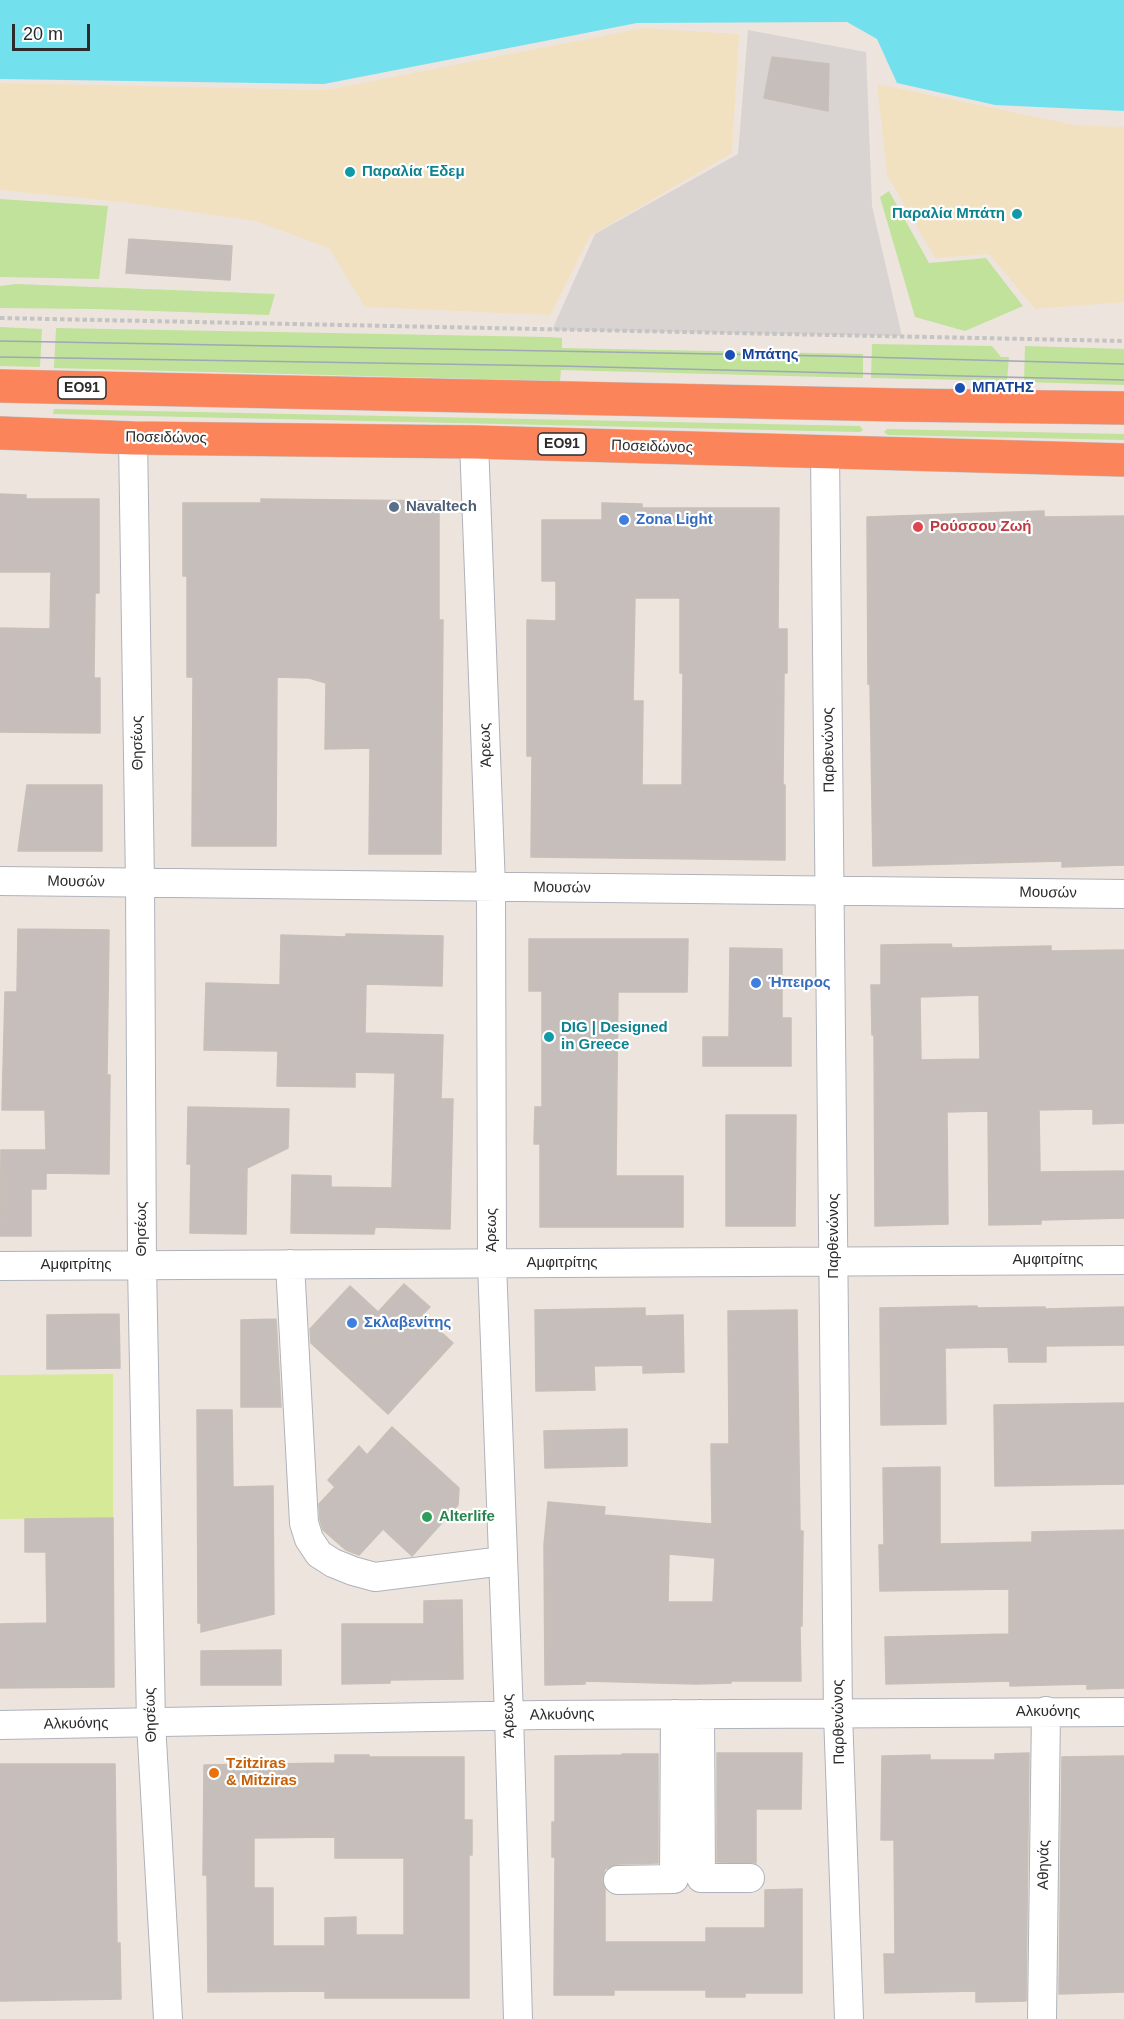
<!DOCTYPE html>
<meta charset="utf-8">
<style>
body{margin:0}
#map{position:relative;width:1124px;height:2019px;overflow:hidden;background:#ede4de;font-family:Helvetica,sans-serif}
canvas{display:block}
.scale{position:absolute;left:12px;top:24px;width:78px;height:27px;box-sizing:border-box;border:3px solid #2b2b2b;border-top:0;padding-left:8px;font-size:18px;line-height:21px;white-space:nowrap;color:#2b2b2b;-webkit-text-stroke:4px #fff;paint-order:stroke}
</style>
<div id="map">
<canvas width="1124" height="2019"></canvas>
<div class="scale">20 m</div>
</div>
<script>
const ctx = document.querySelector('canvas').getContext('2d');
ctx.lineJoin = 'round';
function paint(path, color) { ctx.fillStyle = color; ctx.fill(path, 'evenodd'); }
const toPath = rows => new Path2D(rows.map(r => 'M' + r).join(''));
function trace(path, color, width, dash) { ctx.strokeStyle = color; ctx.lineWidth = width; ctx.lineCap = dash ? 'butt' : 'round'; ctx.setLineDash(dash || []); ctx.stroke(path); }
function write(font, color, halo, rows, align = 'center') {
  ctx.font = font + ' Helvetica,sans-serif'; ctx.lineWidth = 4.5; ctx.setLineDash([]); ctx.textBaseline = 'middle'; ctx.strokeStyle = halo; ctx.fillStyle = color; for (const [text, x, y, turn = 0] of rows) {
    ctx.save(); ctx.translate(x, y); ctx.rotate((+turn || 0) * Math.PI / 180); ctx.textAlign = isNaN(turn) ? turn : align; if (halo) ctx.strokeText(text, 0, 0); ctx.fillText(text, 0, 0); ctx.restore();
  }
}
paint(toPath([
 [889,191,929,263,986,258,1023,306,965,331,915,317,880,197],
 [0,199,108,206,99,279,0,277],
 [16,284,275,294,269,315,97,309,0,308,0,286],
 [0,327,42,329,40,367,0,366],
 [56,328,548,337,562,338,562,348,863,354,863,378,561,370,560,381,54,368],
 [872,344,992,346,1001,357,1009,357,1007,381,871,378],
 [1025,346,1124,349,1124,385,1024,382],
 [54,409,860,426,863,430,860,432,53,414],
 [887,429,1124,434,1124,440,888,435,884,432]
]), '#c0e29b');
paint(toPath([
 [643,28,739,34,732,153,590,236,550,315,365,307,329,248,255,221,122,202,0,190,0,83,327,90],
 [877,84,1075,125,1124,127,1124,302,1035,309,989,254,935,258,887,175]
]), '#f1e1c1');
paint(toPath([
 [113,1374,113,1518,0,1519,0,1375]
]), '#d5e997');
paint(toPath([
 [748,30,866,52,872,206,902,336,552,330,595,234,738,154]
]), '#d9d4d1');
paint(toPath([
 [0,0,1124,0,1124,111,995,105,897,83,877,39,847,22,637,23,324,84,0,79]
]), '#73e1ed');
const building = toPath([
 [772,57,829,64,828,111,764,98,772,57],
 [129,239,232,246,230,280,126,273,129,239],
 [0,494,26,495,26,499,99,499,99,593,95,593,94,678,100,678,100,733,0,732,0,628,50,629,51,572,0,572,0,494],
 [261,499,439,501,439,620,443,620,441,854,369,854,370,748,325,749,326,683,309,678,277,677,276,846,192,846,193,677,187,677,187,576,183,576,183,503,261,503,261,499],
 [602,503,642,504,642,508,779,508,778,629,787,629,787,673,784,673,783,785,785,785,785,860,531,857,532,756,527,756,527,620,556,621,556,581,542,581,542,520,602,520,602,503],
 [635,598,680,598,680,673,683,673,682,785,642,785,643,701,633,701,635,598],
 [1044,511,1044,517,1124,516,1124,865,1062,867,1062,861,873,866,870,684,868,684,867,517,1044,511],
 [27,785,102,785,102,851,18,851,27,785],
 [18,929,109,930,107,1075,110,1075,109,1174,46,1173,46,1189,31,1189,31,1236,0,1236,1,1150,46,1150,45,1110,2,1110,5,992,17,992,18,929],
 [346,934,443,936,442,986,366,984,365,1033,443,1035,441,1099,453,1099,450,1229,375,1227,374,1234,291,1233,292,1175,331,1176,331,1187,392,1188,395,1073,355,1072,355,1087,277,1086,278,1051,204,1050,206,983,280,985,281,935,346,937,346,934],
 [529,939,688,939,687,992,618,992,617,1076,616,1176,683,1176,683,1227,540,1227,540,1144,534,1144,535,1107,542,1107,542,991,529,991,529,939],
 [951,944,952,948,1051,946,1051,951,1124,950,1124,1123,1093,1124,1093,1109,1039,1110,1040,1172,1124,1171,1124,1218,1041,1220,1041,1224,989,1225,988,1111,947,1112,948,1224,875,1226,874,1035,872,1035,871,985,881,985,881,945,951,944],
 [979,995,980,1059,921,1060,920,997,979,995],
 [730,948,782,949,782,1018,791,1018,791,1066,703,1066,703,1037,729,1037,730,948],
 [188,1107,289,1109,288,1148,247,1168,246,1234,190,1233,191,1164,187,1164,188,1107],
 [726,1115,796,1115,795,1226,726,1226,726,1115],
 [404,1284,430,1307,422,1315,453,1343,388,1414,311,1343,310,1329,350,1286,378,1312,404,1284],
 [977,1306,977,1308,1045,1307,1045,1309,1124,1307,1124,1345,1046,1346,1046,1362,1009,1362,1008,1347,945,1348,946,1424,881,1425,880,1308,977,1306],
 [645,1308,645,1316,683,1315,684,1372,643,1373,643,1365,594,1366,595,1390,536,1391,535,1310,645,1308],
 [797,1310,800,1531,803,1531,802,1626,800,1626,801,1681,731,1681,731,1683,696,1684,585,1681,585,1684,545,1685,544,1545,548,1502,605,1507,604,1515,712,1524,711,1444,729,1444,728,1311,797,1310],
 [669,1554,715,1558,713,1602,668,1602,669,1554],
 [119,1314,120,1368,47,1369,47,1315,119,1314],
 [276,1319,281,1407,241,1407,241,1320,276,1319],
 [1124,1403,1124,1484,995,1486,994,1405,1124,1403],
 [197,1410,232,1410,233,1487,273,1486,274,1614,201,1632,201,1623,198,1623,197,1410],
 [392,1427,459,1488,458,1505,412,1556,383,1529,359,1555,346,1550,323,1530,320,1520,319,1504,335,1487,328,1480,359,1446,367,1455,392,1427],
 [627,1429,627,1466,545,1468,544,1431,627,1429],
 [940,1467,940,1544,1032,1542,1032,1532,1124,1530,1124,1688,1087,1689,1087,1684,1010,1686,1010,1681,886,1684,885,1637,1009,1634,1009,1589,880,1591,879,1545,884,1545,883,1468,940,1467],
 [113,1518,114,1687,0,1688,0,1624,47,1623,46,1552,25,1552,25,1519,113,1518],
 [462,1600,463,1679,390,1680,390,1683,342,1684,342,1624,424,1624,424,1601,462,1600],
 [281,1650,281,1685,201,1685,201,1651,281,1650],
 [717,1753,802,1753,801,1809,756,1809,756,1863,717,1862,717,1753],
 [1029,1753,1026,2001,976,2002,976,1991,885,1993,884,1954,895,1954,894,1840,881,1840,882,1756,930,1755,930,1760,995,1760,995,1754,1029,1753],
 [622,1754,658,1754,658,1863,618,1864,605,1869,602,1880,605,1889,605,1942,706,1942,706,1928,765,1928,765,1890,802,1889,802,1993,745,1993,745,1997,706,1997,706,1990,614,1990,614,1995,554,1995,555,1857,552,1857,552,1822,555,1822,555,1756,622,1755,622,1754],
 [335,1755,369,1755,369,1757,464,1757,464,1820,472,1820,472,1855,469,1855,469,1998,325,1998,325,1991,208,1992,207,1875,203,1875,204,1765,335,1763,335,1755],
 [335,1837,335,1858,404,1858,404,1935,356,1935,356,1917,325,1918,325,1946,273,1946,273,1888,254,1888,254,1838,335,1837],
 [1124,1756,1124,1992,1059,1994,1062,1757,1124,1756],
 [0,1764,115,1764,117,1943,120,1943,121,1999,0,2001,0,1764]
]);
paint(building, '#c5beba');
trace(building, '#c8bfb7', 1.5);
const minor = toPath([
 [133,438,140,883,142,1265,151,1723,168,2019],
 [474,442,491,887,492,1263,509,1716,518,2019],
 [825,452,838,1714,849,2019],
 [0,881,1124,894],
 [290,1264,304,1523,309,1539,319,1554,333,1563,353,1571,375,1577,503,1561],
 [0,1266,1124,1260],
 [700,1714,701,1878,750,1878],
 [0,1725,541,1715,1124,1712],
 [618,1880,674,1879,675,1714],
 [1042,2019,1046,1711]
]);
const highway = toPath([
 [0,386,899,405,1124,408],
 [0,433,133,438,474,442,1124,460]
]);
trace(minor, '#aeb3bb', 30);
trace(highway, '#c4c4c4', 34);
trace(toPath([
 [0,318,1124,341]
]), '#c4c4c4', 4, [4.5, 3]);
trace(minor, '#fff', 28);
trace(highway, '#fb845a', 33);
trace(toPath([
 [0,341,826,356,1124,364],
 [0,357,560,366,1124,380]
]), '#a0a7b5', 1.5);
for (const [x, y, r, color] of [
 [350,172,6,"#0f9aa8"],
 [1017,214,6,"#0f9aa8"],
 [730,355,6,"#1a4fb4"],
 [960,388,6,"#1a4fb4"],
 [394,507,6,"#5c6f8a"],
 [624,520,6,"#3f7fe0"],
 [918,527,6,"#e0444e"],
 [756,983,6,"#3f7fe0"],
 [549,1037,6,"#0f9aa8"],
 [352,1323,6,"#3f7fe0"],
 [427,1517,6,"#2e9e5b"],
 [214,1773,6,"#e8710a"]
]) { const dot = new Path2D(); dot.arc(x, y, r, 0, 2 * Math.PI); ctx.fillStyle = color; ctx.fill(dot); trace(dot, '#fff', 2); }
for (const [x, y, w] of [
 [82,388,48],
 [562,444,48]
]) { const box = new Path2D(); box.roundRect(x - w / 2, y - 11, w, 22, 4.5); ctx.fillStyle = '#fff'; ctx.fill(box); trace(box, '#2b2b2b', 1.5); }
write('bold 14px', '#2b2b2b', null, [
 ["ΕΟ91",82,388],
 ["ΕΟ91",562,444]
]);
write('bold 15px', '#0d838f', '#fff', [
 ["Παραλία Έδεμ",362,172],
 ["Παραλία Μπάτη",1005,214,"right"],
 ["DIG | Designed",561,1028],
 ["in Greece",561,1045]
], 'left');
write('bold 15px', '#164399', '#fff', [
 ["Μπάτης",742,355],
 ["ΜΠΑΤΗΣ",972,388]
], 'left');
write('15px', '#2b2b2b', '#fff', [
 ["Ποσειδώνος",166,438,1],
 ["Ποσειδώνος",652,447,2],
 ["Θησέως",138,743,-91],
 ["Άρεως",486,745,-92],
 ["Παρθενώνος",829,750,-91],
 ["Μουσών",76,882,1],
 ["Μουσών",562,888,1],
 ["Μουσών",1048,893,1],
 ["Θησέως",142,1229,-90],
 ["Άρεως",492,1230,-90],
 ["Παρθενώνος",834,1236,-90],
 ["Αμφιτρίτης",1048,1260],
 ["Αμφιτρίτης",562,1263],
 ["Αμφιτρίτης",76,1265],
 ["Αλκυόνης",1048,1712],
 ["Θησέως",151,1715,-92],
 ["Αλκυόνης",562,1715,-1],
 ["Άρεως",509,1716,-92],
 ["Παρθενώνος",839,1722,-91],
 ["Αλκυόνης",76,1724,-1],
 ["Αθηνάς",1044,1865,-89]
]);
write('bold 15px', '#4e5e75', '#fff', [
 ["Navaltech",406,507]
], 'left');
write('bold 15px', '#366cbe', '#fff', [
 ["Zona Light",636,520],
 ["Ήπειρος",768,983],
 ["Σκλαβενίτης",364,1323]
], 'left');
write('bold 15px', '#be3a42', '#fff', [
 ["Ρούσσου Ζωή",930,527]
], 'left');
write('bold 15px', '#27864d', '#fff', [
 ["Alterlife",439,1517]
], 'left');
write('bold 15px', '#c56008', '#fff', [
 ["Tzitziras",226,1764],
 ["& Mitziras",226,1781]
], 'left');
</script>
